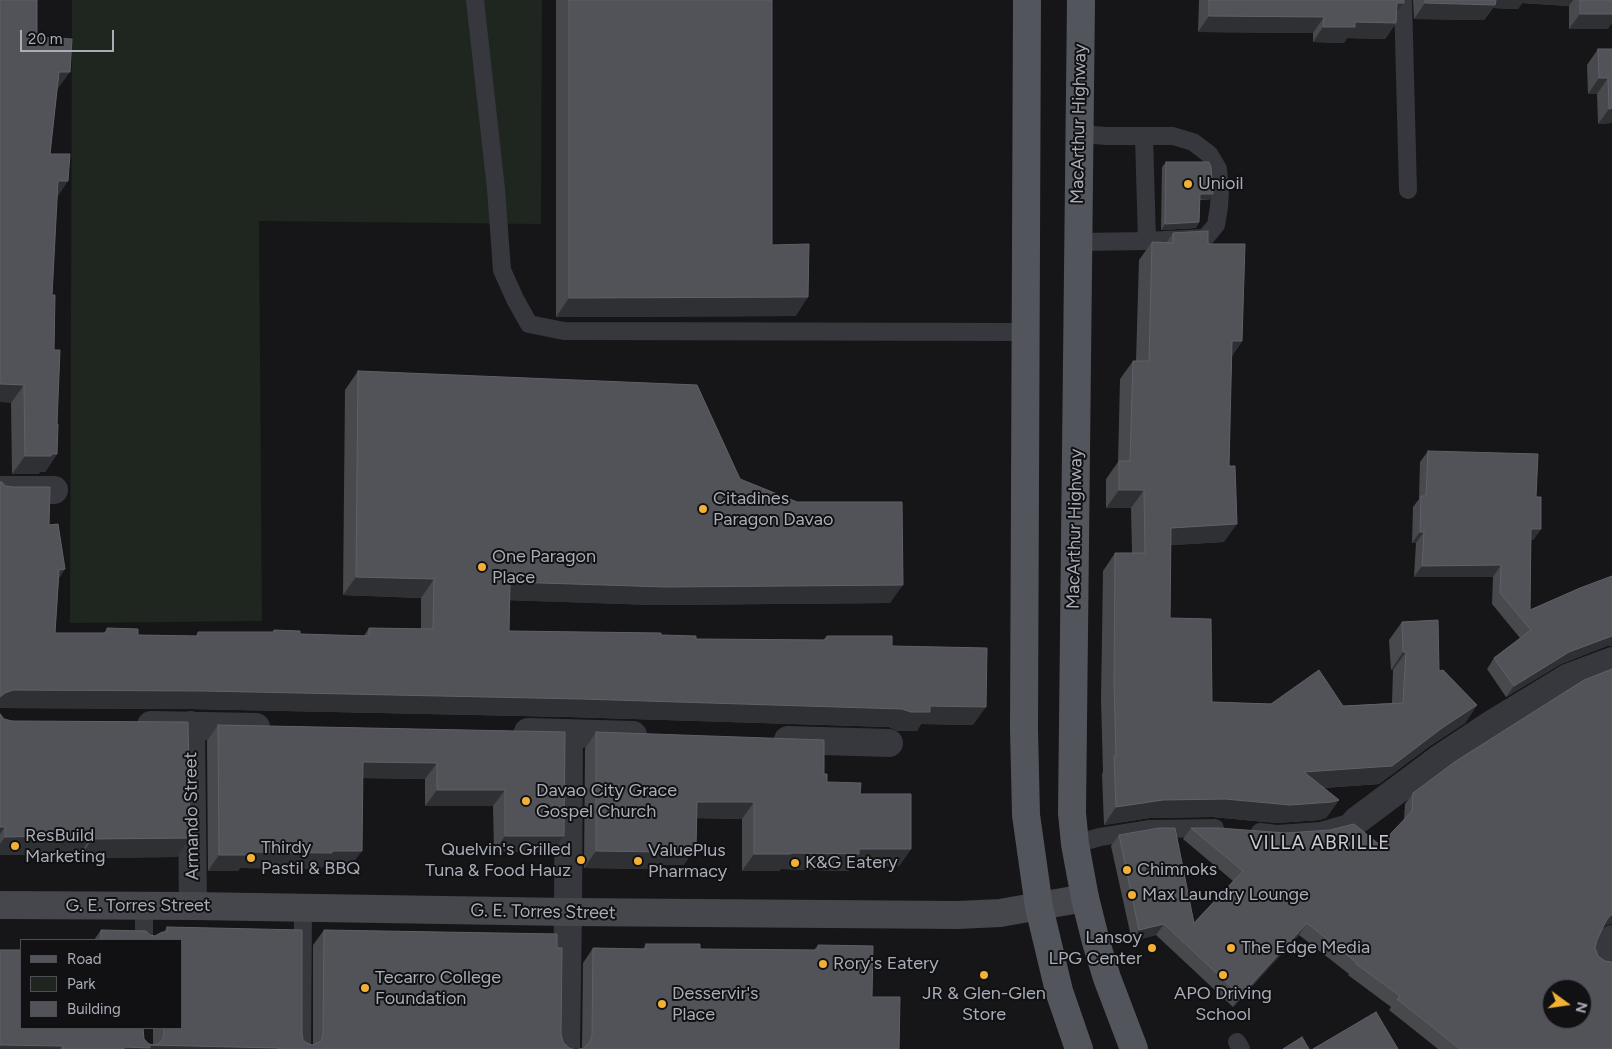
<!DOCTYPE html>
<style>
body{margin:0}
#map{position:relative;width:1612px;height:1049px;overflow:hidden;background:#161618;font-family:Figtree,sans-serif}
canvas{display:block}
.legend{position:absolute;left:20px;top:939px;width:162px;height:90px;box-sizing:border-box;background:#111113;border:1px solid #4d4f55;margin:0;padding:6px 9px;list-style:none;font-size:15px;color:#a8adb8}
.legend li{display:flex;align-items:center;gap:10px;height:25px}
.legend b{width:25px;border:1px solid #4d4f55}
.north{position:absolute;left:1542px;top:979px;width:50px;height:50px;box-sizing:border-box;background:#111113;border:1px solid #4d4f55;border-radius:50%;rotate:104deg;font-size:14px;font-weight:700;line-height:20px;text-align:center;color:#a8adb8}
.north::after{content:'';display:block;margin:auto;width:18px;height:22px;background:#f2b134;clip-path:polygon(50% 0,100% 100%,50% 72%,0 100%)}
.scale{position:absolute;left:20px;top:30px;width:94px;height:22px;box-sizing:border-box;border:2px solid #a8adb8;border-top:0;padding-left:6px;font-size:15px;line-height:18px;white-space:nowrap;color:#a8adb8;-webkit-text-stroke:4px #111113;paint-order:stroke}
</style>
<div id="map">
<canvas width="1612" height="1049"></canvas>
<ul class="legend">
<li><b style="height:6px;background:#53555c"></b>Road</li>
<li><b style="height:14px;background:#1e261f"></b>Park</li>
<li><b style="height:14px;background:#525359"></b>Building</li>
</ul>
<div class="north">N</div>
<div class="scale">20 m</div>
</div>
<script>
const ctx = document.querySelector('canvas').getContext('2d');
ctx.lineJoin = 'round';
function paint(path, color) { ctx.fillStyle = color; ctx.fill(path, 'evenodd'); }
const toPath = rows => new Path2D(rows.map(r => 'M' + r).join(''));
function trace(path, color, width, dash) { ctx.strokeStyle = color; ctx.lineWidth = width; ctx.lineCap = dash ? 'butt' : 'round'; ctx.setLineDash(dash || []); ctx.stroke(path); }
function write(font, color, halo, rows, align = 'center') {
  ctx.font = font + ' Figtree,sans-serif'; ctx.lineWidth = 4; ctx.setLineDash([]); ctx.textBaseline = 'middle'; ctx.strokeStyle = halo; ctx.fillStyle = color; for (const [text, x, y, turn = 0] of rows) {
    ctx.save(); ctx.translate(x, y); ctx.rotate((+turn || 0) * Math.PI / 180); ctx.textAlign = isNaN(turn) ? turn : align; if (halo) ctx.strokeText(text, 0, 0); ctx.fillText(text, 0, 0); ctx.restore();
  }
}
paint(toPath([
 [72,0,542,0,541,224,259,221,262,621,70,623]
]), '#1e261f');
trace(toPath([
 [475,0,496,189,502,270,515,299,529,324,564,331,1026,332],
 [1403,0,1408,190],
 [1144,136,1147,241],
 [1078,242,1147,241,1205,238,1216,225,1219,207,1220,190,1218,169,1209,154,1193,142,1173,136,1107,136,1079,134],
 [1260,832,1277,834,1321,831,1356,821],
 [1075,844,1100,837,1150,829,1215,828],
 [144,940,144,906],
 [1237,1042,1241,1049],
 [302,1049,303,908]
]), '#37383d', 18);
trace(toPath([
 [0,490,54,490],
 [151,725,256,727],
 [191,725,193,906],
 [528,732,633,735],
 [788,740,889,743],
 [1356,821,1439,759,1492,724,1569,677,1612,661],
 [1603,958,1612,939],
 [566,1049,568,912,569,733]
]), '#37383d', 28);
trace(toPath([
 [0,905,193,906,568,912,958,915,1000,913,1085,898]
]), '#45474d', 28);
trace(toPath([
 [1027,0,1024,729,1026,815,1039,907,1059,991,1079,1049],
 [1081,0,1072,813,1075,844,1085,898,1096,942,1107,978,1134,1049]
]), '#53555c', 28);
paint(toPath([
 [556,0,772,0,772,245,796,316,556,317],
 [1199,0,1404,0,1404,3,1397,13,1396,23,1385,39,1347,38,1344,43,1313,42,1313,33,1198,32],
 [1413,0,1612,0,1608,29,1569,29,1569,6,1522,3,1518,9,1493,8,1484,20,1414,19],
 [37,37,57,90,50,154,57,198,52,295,57,454,45,472,40,472,38,474,12,474,11,403],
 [1598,49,1612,49,1612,123,1598,124,1597,94,1588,94,1587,65],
 [1166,162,1213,194,1209,200,1200,200,1199,222,1196,228,1161,230,1162,167],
 [1173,233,1208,244,1242,341,1232,356,1224,542,1171,545,1170,618,1212,702,1343,706,1392,703,1393,670,1391,670,1389,640,1402,622,1439,671,1477,705,1465,723,1430,746,1379,784,1324,788,1339,800,1326,818,1319,820,1277,823,1212,817,1150,818,1104,825,1102,774,1103,772,1101,700,1103,571,1115,553,1132,553,1131,508,1106,508,1106,479,1118,462,1120,379,1133,361,1136,361,1139,260,1152,242,1166,243],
 [358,371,740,479,890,603,654,605,509,600,509,631,661,635,696,639,823,640,827,636,892,646,973,725,921,724,917,731,898,731,889,727,569,717,191,709,0,708,49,525,65,569,59,578,55,633,104,633,107,628,138,635,196,636,198,632,272,632,274,630,300,634,364,636,369,628,421,629,421,598,343,595,345,390],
 [1428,451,1536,497,1541,529,1533,540,1531,540,1530,610,1612,576,1612,646,1607,646,1561,664,1506,697,1487,669,1494,658,1520,638,1492,604,1493,577,1414,577,1416,543,1412,543,1413,507,1419,499,1420,462],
 [0,714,4,719,190,838,177,857,80,858,80,854,0,855],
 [218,725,565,732,564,836,553,852,494,852,493,806,425,806,425,779,363,778,350,867,322,867,321,869,240,868,238,871,208,871,207,741],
 [596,732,824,774,827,782,860,794,911,849,899,866,851,866,848,871,781,869,779,871,742,871,742,819,697,818,684,865,653,865,651,869,584,868,585,749],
 [1413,793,1611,923,1603,926,1597,940,1595,948,1612,1049,1438,1049,1389,1010,1391,1007,1348,975,1349,974,1299,935,1233,1007,1156,935,1132,941,1111,846,1119,835,1194,923,1233,881,1183,839,1191,828,1380,845,1404,820,1405,804],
 [167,927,302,1034,303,1040,307,1043,312,1045,313,1045,313,945,324,930,557,948,561,1034,563,1042,569,1048,573,1049,0,1049,144,1039,149,1044,153,1045,153,1028,181,1028,181,940,94,940,101,930,150,935,155,936,164,932],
 [646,944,700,949,814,950,818,945,872,997,582,1048,583,963,593,948,643,949]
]), '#47494d');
paint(toPath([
 [1490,0,1573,0,1569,6,1522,3,1518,9,1493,8,1484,20,1414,19,1425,3],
 [1397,3,1404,3,1393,18],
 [1580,14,1612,14,1612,23,1608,29,1569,29],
 [1209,16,1324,17,1313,33,1198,32],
 [1355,22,1396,23,1385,39,1347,38,1344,43,1313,42,1323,27],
 [59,72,70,72,57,90],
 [1599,78,1608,78,1597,94,1588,94],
 [1612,108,1612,123,1598,124,1609,109],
 [58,181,68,181,56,199],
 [1200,194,1213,194,1209,200,1196,199],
 [1199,222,1196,228,1161,230,1165,224],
 [808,297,796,316,556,317,569,298],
 [1232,341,1242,341,1229,360],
 [0,384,24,385,11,403,0,402],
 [51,454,57,454,45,472,40,472,38,474,12,474,25,456],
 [1119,490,1144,490,1131,508,1106,508],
 [1237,524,1224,542,1159,546,1171,528],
 [1531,529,1541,529,1533,540,1523,540],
 [1420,532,1424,532,1416,543,1412,543],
 [1501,565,1493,577,1414,577,1422,566],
 [65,569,52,587,59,570],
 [356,577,434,579,421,598,343,595],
 [510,582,903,585,890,603,654,605,497,600],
 [1612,636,1612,646,1607,646,1561,664,1506,697,1514,686,1569,652],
 [1403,652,1406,652,1393,670,1391,670],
 [13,690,204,691,986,707,973,725,921,724,917,731,898,731,889,727,569,717,191,709,0,708,0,697,5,693],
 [1477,705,1465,723,1430,746,1379,784,1292,790,1304,772,1442,728],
 [363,762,437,763,425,779,352,778],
 [437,790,505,790,493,806,425,806],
 [1225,799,1339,800,1326,818,1319,820,1277,823,1212,817,1150,818,1104,825,1116,807,1163,800],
 [697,802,754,802,742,819,685,818],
 [0,827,5,827,0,834],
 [92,835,80,854,0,855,0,844,5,837],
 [505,836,564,836,553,852,494,852],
 [190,838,177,857,80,858,92,839],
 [662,848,696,848,684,865,653,865,651,869,584,868,596,851],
 [859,849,911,849,899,866,851,866,848,871,781,869,779,871,742,871,754,854],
 [332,851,362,851,350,867,322,867,321,869,240,868,238,871,208,871,219,855,250,852],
 [1611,915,1612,915,1612,924,1603,926,1606,921],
 [1307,923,1299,935,1233,1007,1241,996],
 [1164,924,1156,935,1132,941,1139,930],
 [0,1045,63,1046,60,1049,0,1049],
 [150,1045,278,1048,277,1049,123,1049,124,1047]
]), '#2f3033');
const building = toPath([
 [0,0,37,0,37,37,72,39,70,72,59,72,50,154,70,154,68,181,58,181,52,295,55,295,54,350,60,350,57,424,58,424,57,454,51,454,51,456,25,456,24,385,0,384,0,0],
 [569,0,772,0,772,245,809,244,808,297,569,298,569,0],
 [1209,0,1404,0,1404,3,1397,3,1396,23,1355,22,1355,27,1323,27,1324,17,1209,16,1209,0],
 [1425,0,1496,0,1495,5,1425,3,1425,0],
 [1580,0,1612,0,1612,14,1580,14,1580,0],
 [1598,49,1612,49,1612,108,1609,109,1608,78,1599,78,1598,49],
 [1166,162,1209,162,1211,167,1213,194,1200,194,1199,222,1165,224,1166,162],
 [1208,231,1208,244,1245,244,1242,341,1232,341,1229,466,1235,466,1237,524,1171,528,1170,618,1211,619,1212,702,1271,704,1319,670,1343,706,1403,703,1406,652,1403,652,1402,622,1438,620,1439,671,1443,670,1477,705,1442,728,1392,766,1304,772,1339,800,1332,802,1290,805,1225,799,1163,800,1116,807,1114,756,1116,756,1114,682,1115,553,1145,553,1144,490,1119,490,1119,461,1130,461,1133,361,1149,361,1152,242,1173,243,1173,233,1208,231],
 [358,371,697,385,740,479,797,502,902,502,903,585,666,587,510,582,509,631,661,633,661,635,696,636,696,639,826,640,827,636,892,636,892,646,987,648,986,707,930,706,930,712,911,712,902,709,582,699,204,691,13,690,5,693,0,697,0,482,2,482,5,486,13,487,50,487,49,525,58,524,65,569,59,570,55,633,107,633,107,628,138,629,138,635,198,636,198,632,274,632,274,630,300,631,300,634,369,636,369,628,433,629,434,579,356,577,358,371],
 [1428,451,1538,454,1536,497,1541,497,1541,529,1531,529,1530,610,1580,588,1612,576,1612,636,1569,652,1514,686,1494,658,1531,630,1500,593,1501,565,1422,566,1424,532,1420,532,1421,496,1426,496,1428,451],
 [1612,669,1612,915,1611,915,1606,921,1597,940,1595,948,1598,956,1605,961,1612,962,1612,1049,1460,1049,1397,999,1400,996,1356,964,1357,963,1307,923,1241,996,1164,924,1139,930,1119,835,1159,828,1175,828,1194,923,1243,871,1191,828,1219,828,1286,833,1330,830,1354,824,1380,845,1412,811,1413,793,1456,761,1584,680,1612,669],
 [1552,989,1582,989,1582,1019,1552,1019,1552,989],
 [0,714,4,719,12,721,188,722,190,838,92,839,92,835,5,837,5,827,0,827,0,714],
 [218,725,565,732,564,836,505,836,505,790,437,790,437,763,363,762,362,851,332,851,332,853,250,852,250,855,219,855,218,725],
 [596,732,824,740,824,774,827,774,827,782,861,783,860,794,911,794,911,849,859,849,859,854,791,853,791,854,754,854,754,802,697,802,696,848,662,848,662,852,596,851,596,732],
 [167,927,302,930,302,1034,303,1040,307,1043,312,1045,318,1043,322,1039,323,1034,324,930,557,934,557,948,562,948,561,1034,563,1042,569,1048,573,1049,278,1049,278,1048,150,1045,150,1048,124,1047,124,1049,62,1049,63,1046,0,1045,0,950,21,950,21,1028,143,1028,144,1039,149,1044,154,1045,158,1044,162,1040,164,1035,164,1028,181,1028,181,940,101,940,101,930,146,931,150,935,155,936,162,932,167,932,167,927],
 [646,944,700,944,700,949,818,950,818,945,873,946,872,997,900,997,899,1049,579,1049,584,1048,590,1042,592,1035,593,948,646,949,646,944],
 [1376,1012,1398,1049,1313,1049,1376,1012],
 [1302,1037,1309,1049,1283,1049,1302,1037]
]);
paint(building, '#525359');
trace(building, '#5f6168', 1);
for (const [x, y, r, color] of [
 [1188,184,5,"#f2b134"],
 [703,509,5,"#f2b134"],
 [482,567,5,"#f2b134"],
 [526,801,5,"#f2b134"],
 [15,846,5,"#f2b134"],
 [251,858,5,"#f2b134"],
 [581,860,5,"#f2b134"],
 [638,861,5,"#f2b134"],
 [795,863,5,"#f2b134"],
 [1127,870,5,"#f2b134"],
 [1132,895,5,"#f2b134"],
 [1152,948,5,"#f2b134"],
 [1231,948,5,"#f2b134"],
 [823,964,5,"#f2b134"],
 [984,975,5,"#f2b134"],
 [1223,975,5,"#f2b134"],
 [365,988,5,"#f2b134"],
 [662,1004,5,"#f2b134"]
]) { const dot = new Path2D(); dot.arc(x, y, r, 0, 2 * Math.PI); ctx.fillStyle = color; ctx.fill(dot); trace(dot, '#111113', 2); }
write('18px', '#a8adb8', '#111113', [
 ["MacArthur Highway",1079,124,-89],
 ["MacArthur Highway",1075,529,-89],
 ["Armando Street",192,816,-91],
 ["G. E. Torres Street",138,906],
 ["G. E. Torres Street",543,912,1]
]);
write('18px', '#a8adb8', '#111113', [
 ["Unioil",1198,184],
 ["Citadines",713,499],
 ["Paragon Davao",713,520],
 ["One Paragon",492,557],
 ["Place",492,578],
 ["Davao City Grace",536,791],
 ["Gospel Church",536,812],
 ["ResBuild",25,836],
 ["Marketing",25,857],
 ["Thirdy",261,848],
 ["Pastil & BBQ",261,869],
 ["Quelvin's Grilled",571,850,"right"],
 ["Tuna & Food Hauz",571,871,"right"],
 ["ValuePlus",648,851],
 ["Pharmacy",648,872],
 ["K&G Eatery",805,863],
 ["Chimnoks",1137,870],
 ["Max Laundry Lounge",1142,895],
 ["Lansoy",1142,938,"right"],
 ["LPG Center",1142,959,"right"],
 ["The Edge Media",1241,948],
 ["Rory's Eatery",833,964],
 ["Tecarro College",375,978],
 ["Foundation",375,999],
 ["Desservir's",672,994],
 ["Place",672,1015],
 ["JR & Glen-Glen",984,994,"center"],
 ["Store",984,1015,"center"],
 ["APO Driving",1223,994,"center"],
 ["School",1223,1015,"center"]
], 'left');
ctx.letterSpacing = '1px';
write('19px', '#c9ccd4', '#111113', [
 ["VILLA ABRILLE",1320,843]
]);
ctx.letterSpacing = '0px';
</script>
